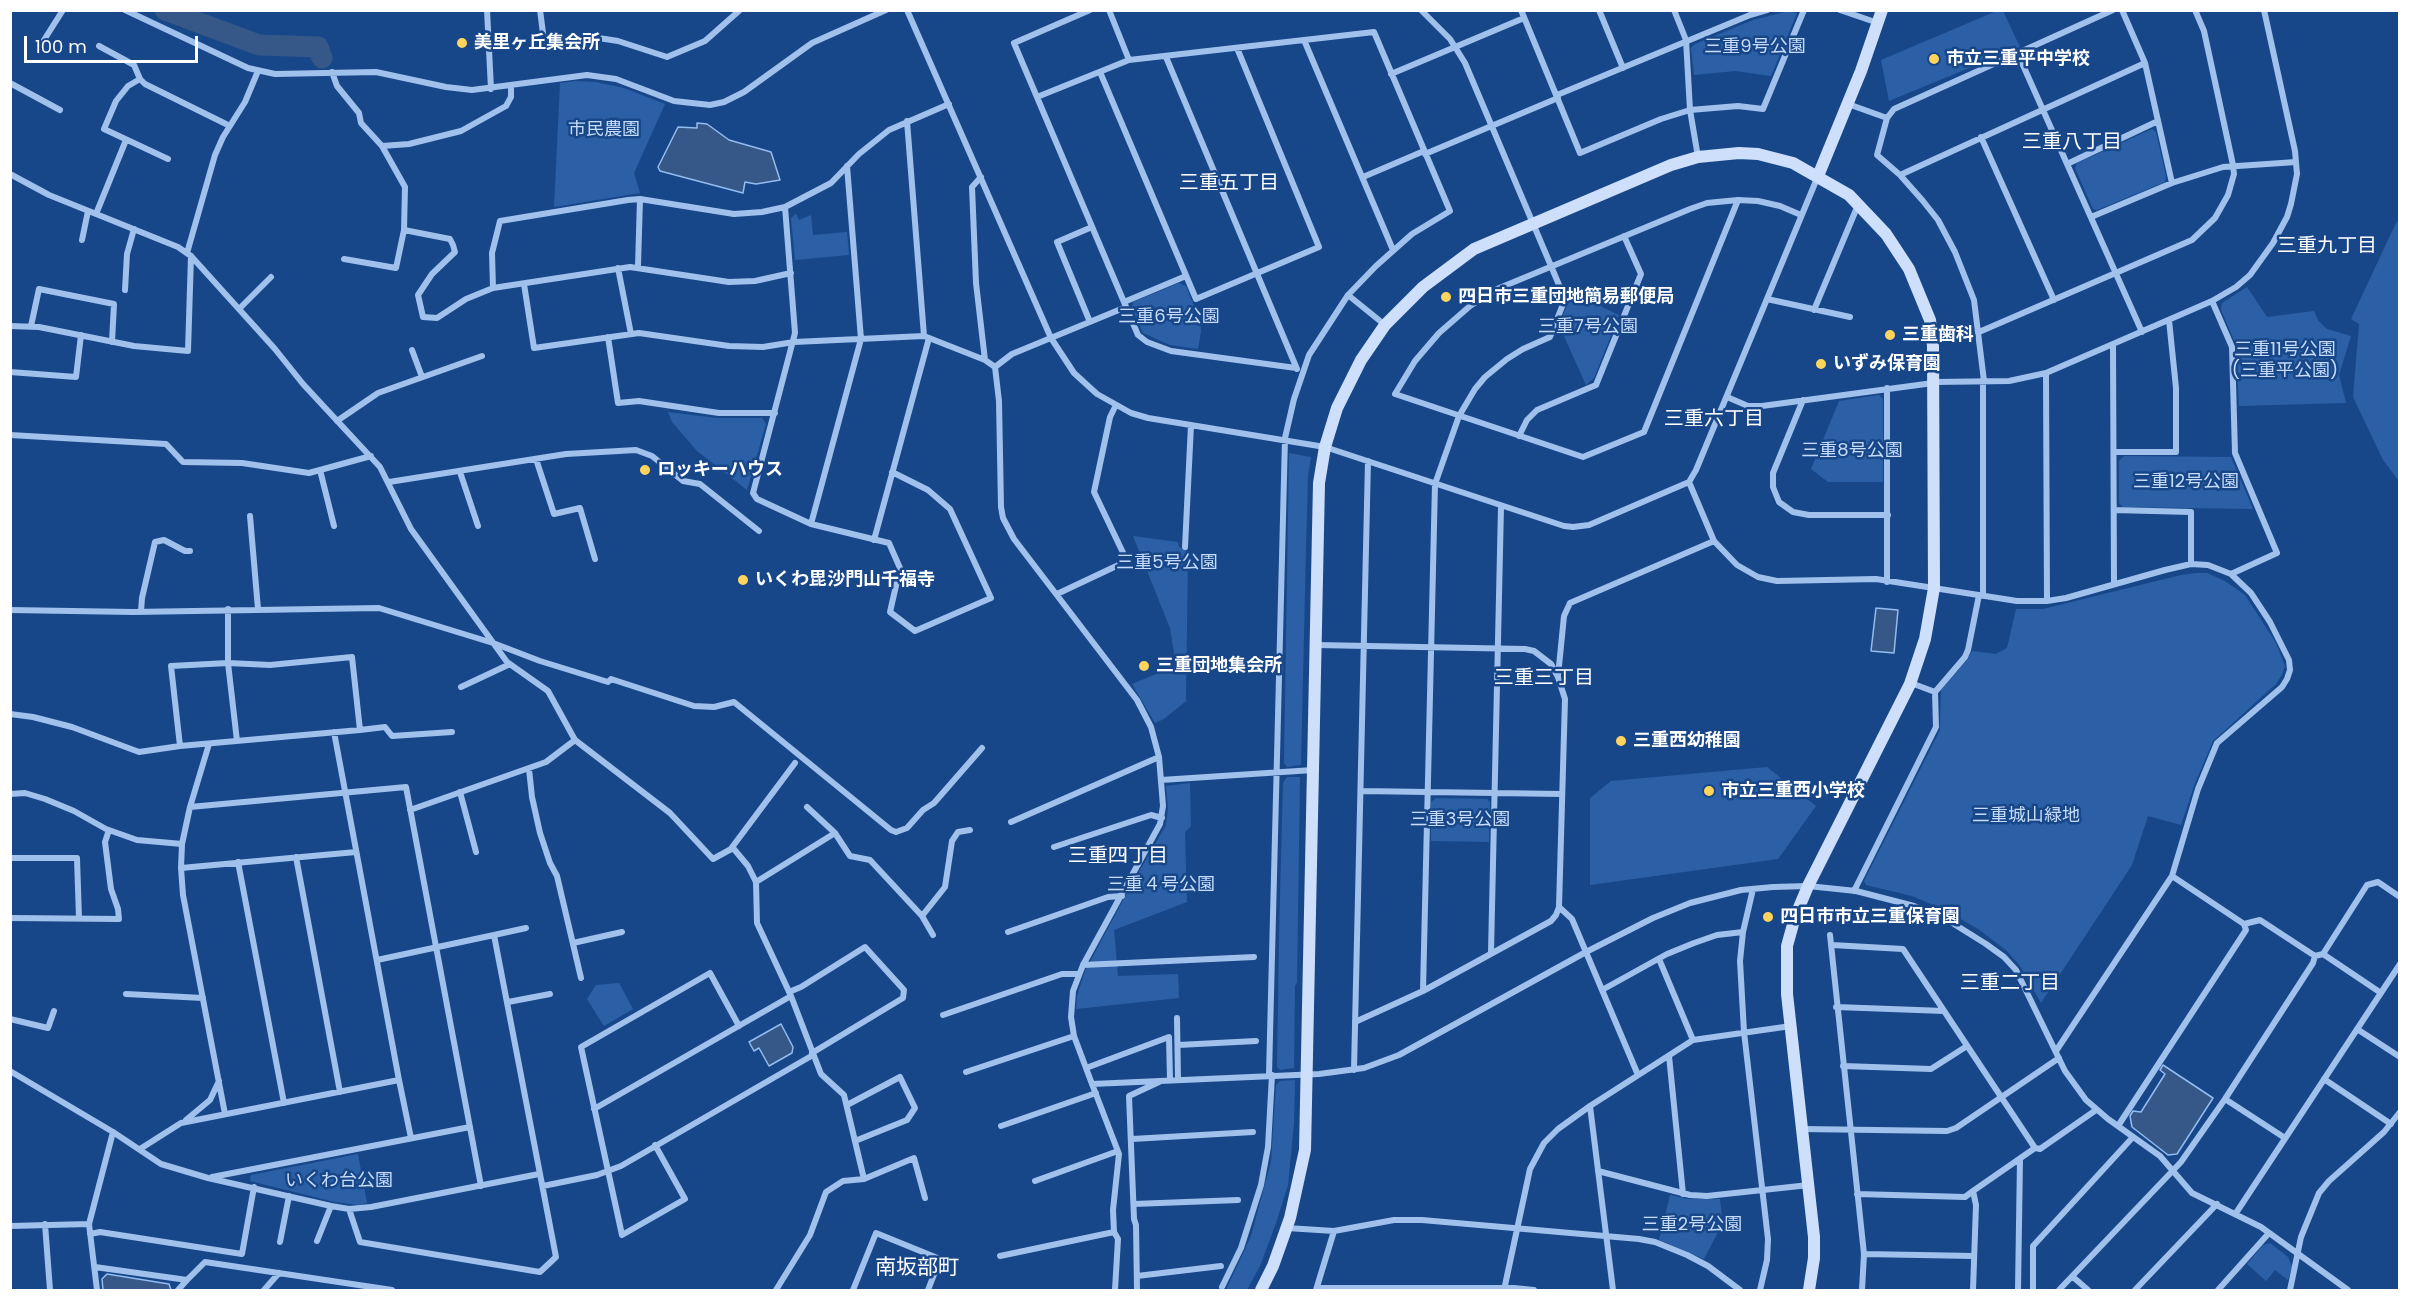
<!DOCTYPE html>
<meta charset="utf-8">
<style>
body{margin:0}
#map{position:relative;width:2410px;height:1301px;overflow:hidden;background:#184789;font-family:Poppins,sans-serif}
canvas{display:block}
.frame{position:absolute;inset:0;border:12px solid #fff;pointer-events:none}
.scale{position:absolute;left:24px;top:36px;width:174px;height:27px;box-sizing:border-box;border:3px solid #fff;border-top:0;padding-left:8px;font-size:18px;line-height:21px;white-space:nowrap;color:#fff;-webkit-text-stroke:4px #184789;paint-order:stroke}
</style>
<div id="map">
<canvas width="2410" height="1301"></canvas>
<div class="frame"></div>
<div class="scale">100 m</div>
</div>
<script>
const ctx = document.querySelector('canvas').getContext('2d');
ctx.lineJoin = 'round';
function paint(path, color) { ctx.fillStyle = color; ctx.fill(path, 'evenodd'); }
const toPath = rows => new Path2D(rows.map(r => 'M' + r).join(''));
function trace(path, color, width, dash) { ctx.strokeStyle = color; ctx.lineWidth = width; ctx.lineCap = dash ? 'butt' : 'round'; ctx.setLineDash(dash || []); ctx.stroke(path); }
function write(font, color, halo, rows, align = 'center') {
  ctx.font = font + ' Poppins,"Noto Sans JP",sans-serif'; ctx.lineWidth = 5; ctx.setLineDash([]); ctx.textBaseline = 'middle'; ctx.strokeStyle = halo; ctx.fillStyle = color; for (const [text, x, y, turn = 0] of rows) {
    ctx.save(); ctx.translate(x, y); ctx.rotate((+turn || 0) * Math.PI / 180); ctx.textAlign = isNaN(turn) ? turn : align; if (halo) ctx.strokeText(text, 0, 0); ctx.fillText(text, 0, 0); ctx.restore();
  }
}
paint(toPath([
 [1999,10,2003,11,2020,47,1889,101,1881,60],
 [1789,11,1797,13,1771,76,1735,71,1694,75,1691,48,1695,44,1753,20],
 [576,81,596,82,624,88,665,104,634,173,640,193,554,207,560,83],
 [2152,129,2156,132,2166,176,2165,182,2097,210,2093,209,2075,168,2077,163],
 [796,214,799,220,811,215,813,235,847,232,849,255,795,260,791,218],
 [2399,219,2399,481,2383,460,2353,397,2359,324,2351,319,2395,225],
 [1179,283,1186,286,1200,321,1201,331,1198,349,1170,345,1143,333,1132,308,1133,302],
 [1592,285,1602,307,1619,315,1594,378,1586,385,1559,325,1569,300,1567,295],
 [2247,287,2267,317,2314,311,2318,320,2327,329,2351,336,2339,375,2346,403,2239,406,2236,345,2221,310,2222,303],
 [1879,395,1883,399,1883,482,1828,482,1811,469,1839,401],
 [668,412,717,418,762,418,766,424,747,490,697,451,672,422],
 [1289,453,1311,457,1308,476,1306,548,1301,765,1287,767,1284,763],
 [2124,456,2231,457,2253,509,2123,507,2119,503,2119,461],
 [1133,536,1178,542,1179,547,1188,551,1186,701,1164,719,1155,723,1132,684,1176,666,1170,628],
 [2196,573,2207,573,2225,581,2245,595,2276,643,2285,666,2282,675,2276,684,2213,741,2195,783,2181,825,2148,816,2132,865,2041,1003,2020,966,2007,951,1978,929,1945,910,1912,896,1866,885,1864,881,1940,730,1941,689,1968,659,1972,651,1996,654,2007,648,2016,609,2043,609,2181,575],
 [1767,767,1816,806,1778,859,1590,885,1590,798,1611,781],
 [1287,777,1300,777,1297,982,1295,986,1294,1068,1280,1070,1277,1067,1279,936,1283,783],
 [1190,783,1191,826,1185,832,1187,902,1114,930,1118,976,1178,974,1179,998,1076,1009,1077,996,1085,971,1128,891,1166,825,1168,808,1166,786],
 [1436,798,1487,799,1490,802,1489,842,1431,841,1431,802],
 [619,983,633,1009,604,1026,587,999,596,985],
 [1295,1080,1294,1123,1288,1185,1275,1226,1260,1266,1247,1290,1226,1290,1251,1236,1271,1162,1276,1085,1280,1081],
 [358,1154,367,1203,358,1205,335,1202,250,1181,251,1175],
 [1670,1195,1689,1199,1720,1199,1722,1217,1717,1234,1704,1259,1659,1240],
 [2270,1243,2288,1257,2292,1266,2288,1280,2275,1270,2266,1281,2247,1264,2263,1245]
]), '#2b60a7');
const water = toPath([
 [697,123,707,124,729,140,771,152,780,180,756,184,745,182,743,193,660,171,658,167,678,127,697,128,697,123],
 [1876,608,1898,610,1894,653,1871,651,1876,608],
 [781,1024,793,1047,792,1053,769,1066,759,1048,754,1051,749,1042,781,1024],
 [2163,1065,2213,1098,2177,1154,2168,1155,2132,1127,2130,1116,2133,1111,2141,1112,2165,1074,2160,1070,2163,1065],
 [107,1274,169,1284,171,1290,103,1290,102,1279,107,1274]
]);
paint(water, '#355888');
trace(water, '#93bcf0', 1.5);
trace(toPath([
 [165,10,259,45,318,47,322,58]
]), '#355888', 21);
trace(toPath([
 [125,10,248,68,275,74,376,72,446,87,472,90,587,75,616,79,674,101,710,105,724,102,744,92,812,43,886,10],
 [487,10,491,89],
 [540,10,544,41,592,37,618,41,667,57,705,41,740,10],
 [907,10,1051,338,1074,373,1097,394,1131,413,1148,418,1325,447,1564,526,1573,527,1589,525,1689,482,1696,470,1818,176],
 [1090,10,1014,43,1138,335,1147,342,1171,351,1296,368],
 [1109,10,1129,60],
 [1421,10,1450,39,1465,63,1565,299,1550,337,1523,349,1507,359,1485,377,1475,389,1459,416,1435,484,1423,991],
 [1521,10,1580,153,1661,119,1690,110,1738,106,1763,109,1804,10],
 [1599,10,1623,68],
 [1674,10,1686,40,1690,110,1698,157],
 [1840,10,1878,23],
 [2122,10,2145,63,2172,183],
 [44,40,63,10],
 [99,46,134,65,140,79,145,84,230,126],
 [2018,54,2142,332],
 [1166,57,1297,369],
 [332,72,337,86,359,113,361,123,382,146,409,144,461,131,506,106,511,97,511,86],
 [1100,72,1196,299,1319,247,1237,48],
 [1391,74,1524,18],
 [140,79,128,86,116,101,104,129,168,159],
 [10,83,60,110],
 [1557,95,1750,15,1767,10],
 [1037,97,1129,60,1304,40,1393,250],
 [1848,104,1887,118],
 [907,121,924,336],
 [1981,137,2054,300],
 [382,146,405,187,404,230,450,239,453,245,455,252,432,274,418,295,423,317,437,318,466,299,493,288],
 [1425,154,1558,98],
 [2067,164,2158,121],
 [10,174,49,195,178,247,191,256,275,349,303,384,380,467,411,529,507,662,548,691,575,740,670,813,713,859,733,848,748,866,756,882,757,923,791,996,821,1074,844,1095,864,1179,843,1181,826,1192,810,1235,776,1290],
 [1900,175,2145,63],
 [981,177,972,187,976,283,985,360],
 [1363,177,1424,151],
 [1738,200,1644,432,1583,457,1395,394,1415,361,1439,333,1470,306,1497,289,1690,209,1707,203,1738,200,1758,201,1780,206,1801,215],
 [785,207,795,333,753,493,757,499,811,524,889,543,900,568,890,612,915,631,991,598,950,509,928,490,892,472],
 [96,214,126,140],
 [2091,217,2172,183,2223,167,2296,162],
 [82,240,88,211],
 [187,253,215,155,223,137,245,102,258,71],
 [344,259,396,268,404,230],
 [638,266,640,199],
 [618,268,631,334],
 [791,273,755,281,729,282,630,267,493,288,492,253,500,221,628,200,640,199,734,214,762,212,785,207,831,183,859,154,889,130,949,104],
 [524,284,534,348,639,333,729,346,763,347,794,342,924,336,985,360,995,367,999,401,1001,507,1003,518,1014,539,1137,700,1151,727,1159,757,1163,806,1160,824,1083,965,1073,991,1071,1017,1074,1036,1092,1084,1319,1074,1364,1068,1399,1055,1586,952,1653,918,1690,903,1741,890,1773,887,1808,886,1856,891,1914,906,1946,919,1986,944,2004,957,2016,970,2065,1071,2086,1100,2108,1119,2160,1156,2192,1193,2261,1227,2348,1290],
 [125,290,127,254,134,229],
 [1348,295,1385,325],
 [1767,299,1850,317],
 [2212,301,2232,347,2235,453,2277,553,2231,574],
 [1124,302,1186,276],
 [239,309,271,277],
 [1814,310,1858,205],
 [1090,322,1057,242,1092,227],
 [10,326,39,327,134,346,188,351,191,256],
 [31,326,39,289,114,304,112,342],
 [1979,332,2192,240,2215,218,2228,195,2234,174,2233,165,2204,31,2195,10],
 [608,337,618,403,639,401,719,413,775,413],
 [2113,344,2114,584],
 [412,350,422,377],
 [995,367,1012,354,1126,307],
 [10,372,76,377,81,335],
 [2046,373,2047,601],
 [1984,381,1974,300,1955,252,1938,220,1923,201,1900,175,1877,155,1887,118,1894,109,2113,10],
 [1935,382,2009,381,2046,373,2212,301,2236,287,2250,275,2273,243,2287,217,2291,204,2297,174,2295,151,2264,10],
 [1887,388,1887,582],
 [1727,397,1748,406,1762,406,1933,383],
 [1803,400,1773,473,1773,487,1779,502,1793,512,1809,515,1888,515],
 [337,421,378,393,482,356],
 [10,435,166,444,183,462,242,463,309,473,371,456],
 [1519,436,1527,420,1537,410,1596,385,1641,274,1624,236],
 [2114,452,2176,452,2176,388,2169,320],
 [536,459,554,514,580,508,595,559],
 [320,470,334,526],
 [460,472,478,526],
 [389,482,566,454,636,450,652,456,683,481,700,484,759,531],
 [1689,482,1714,541,1737,565,1758,577,1777,581,1876,579,2017,601,2047,601,2066,598,2165,570,2191,564,2208,565,2231,574,2251,593,2270,622,2289,660,2290,670,2287,679,2282,687,2217,743,2198,789,2172,876,2056,1051],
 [2114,510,2191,512,2191,564],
 [250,516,258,609],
 [811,524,861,339,847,166],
 [874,540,929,338],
 [1185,547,1191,425],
 [1057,594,1127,561,1094,492,1110,417,1116,405],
 [1983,595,1983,381],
 [228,609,228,663,237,741],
 [10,610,133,612,379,608,493,643,540,661,608,682,611,679,694,706,714,707,734,702,891,830,896,832,907,828,923,810,934,803,982,748],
 [141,611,142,598,155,542,164,540,185,551,190,551],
 [1316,645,1525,649,1534,651,1551,664,1558,677,1565,699,1559,907,1556,915,1551,921,1423,991,1355,1022],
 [352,657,360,730,180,746,171,666,228,663,270,665,352,657],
 [1558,676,1564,616,1570,603,1714,541],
 [1911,683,1935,692],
 [461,687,510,664],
 [10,714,33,717,72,727,139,752,180,746],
 [360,730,385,727,392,736,452,732],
 [209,744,190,807,182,844,181,868,183,895,225,1114],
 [529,769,532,797,540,833,550,863,557,876,581,978],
 [1161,780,1313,770],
 [1361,791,1562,794],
 [460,792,476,852],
 [10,794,25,793,45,799,74,811,106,829,137,840,182,844],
 [190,807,406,787,481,1186],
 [410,810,546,762,575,740],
 [1011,822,1159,757],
 [835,833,850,856,870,860,922,916,945,887,952,841,958,832,970,830],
 [1054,847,1151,815,1162,818],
 [730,850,795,763],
 [296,857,340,1092],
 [10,858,77,858,79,918],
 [238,862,284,1103],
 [181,868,356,852],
 [2172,876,2244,924,2260,920,2315,956,2323,954,2381,993],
 [756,882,835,833,807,807],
 [1753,889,1743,932,1740,961,1744,1032,1768,1239,1767,1260,1760,1290],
 [1854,891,1936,727,1935,692,1965,657,1968,650,1979,595],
 [1559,907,1572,919,1638,1075],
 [922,916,933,935],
 [10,918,119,919,118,909,111,889,105,842,109,830],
 [1008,932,1108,897,1122,896],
 [494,935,526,928],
 [1830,935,1864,1254,1862,1290],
 [573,943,622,932],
 [1832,945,1903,949,2035,1148],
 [1491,953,1501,507],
 [2323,954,2367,885,2378,882,2400,897],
 [1659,959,1693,1040],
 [1083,965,1254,957],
 [1602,990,1667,954,1694,943,1717,935,1743,932],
 [789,992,801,987,865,947,904,990,903,998,812,1053],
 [126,994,203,998],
 [508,1002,550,994],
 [1836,1007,1944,1011],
 [943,1015,1062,974,1079,974],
 [1177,1018,1178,1079],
 [10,1019,48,1028,54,1011],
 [2357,1029,2400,1057],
 [1178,1045,1256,1041],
 [1669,1056,1683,1194],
 [1843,1066,1931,1069,1967,1046],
 [1086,1068,1169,1037,1170,1080],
 [1354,1070,1368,461],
 [10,1071,113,1132,161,1164,208,1178,331,1206,349,1209,371,1207,539,1174],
 [966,1072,1074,1036],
 [1269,1075,1285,438,1294,399,1309,355,1348,295,1376,266,1412,234,1450,211,1374,32,1304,40],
 [2324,1079,2391,1124],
 [399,1080,411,1138],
 [1092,1084,1119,1154,1113,1210,1114,1232,1118,1239,1115,1290],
 [2225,1099,2285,1138],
 [847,1105,900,1077,915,1108,907,1120,855,1141],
 [1590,1106,1613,1290],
 [594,1109,791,996],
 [186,1120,210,1100,219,1081],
 [1001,1126,1096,1093],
 [2118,1126,2246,930,2244,924],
 [1802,1129,1947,1131,1956,1128,2059,1058],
 [1132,1139,1253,1132],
 [655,1145,685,1199,622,1235,581,1047,710,973,739,1026],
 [140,1149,181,1123,399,1080,334,732],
 [1598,1171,1690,1195,1707,1196,1809,1185],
 [212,1177,470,1127],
 [864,1179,914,1158,925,1198],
 [1035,1181,1118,1151],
 [543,1186,597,1175,621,1166,813,1055],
 [1857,1194,1965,1197,1973,1191],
 [1134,1204,1238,1200],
 [349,1209,360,1242,540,1272,556,1257,494,935,377,960],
 [2236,1213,2400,964],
 [45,1224,50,1290],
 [10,1226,89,1224],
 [1287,1228,1334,1231,1394,1220,1422,1220,1639,1239,1655,1242,1687,1255,1708,1266,1740,1290],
 [90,1234,100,1232,242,1254,254,1187],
 [317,1241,331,1206],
 [280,1242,289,1196],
 [1864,1254,1974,1256],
 [1000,1256,1114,1232],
 [95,1267,187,1280,205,1262,392,1290],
 [1137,1276,1221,1266],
 [2073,1277,2088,1290],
 [1222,1287,1241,1248,1261,1185,1268,1147,1272,1075],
 [1317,1288,1514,1288,1534,1290],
 [1137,1289,1136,1225,1134,1219,1129,1096,1159,1082],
 [97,1290,89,1224,113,1132],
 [178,1290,187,1280],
 [264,1290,279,1273],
 [853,1290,876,1233,940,1259,928,1290],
 [1316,1290,1334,1231],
 [1504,1290,1530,1169,1544,1143,1558,1129,1590,1106,1693,1040,1791,1026],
 [1973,1290,1976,1205,1973,1191,2035,1148,2040,1149,2096,1110],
 [2018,1290,2020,1159],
 [2033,1290,2033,1246,2133,1137],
 [2059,1290,2181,1162,2225,1099,2313,963,2315,956],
 [2135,1290,2217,1204],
 [2218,1290,2269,1233],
 [2290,1290,2301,1237,2319,1193,2329,1181,2384,1132,2400,1112]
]), '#a1c1ed', 6);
trace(toPath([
 [1818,176,1861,71,1882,10],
 [1261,1290,1273,1266,1290,1218,1305,1150,1319,483,1325,447,1337,408,1361,360,1385,325,1423,287,1474,249,1671,165,1698,157,1739,153,1758,154,1793,163,1849,195,1886,234,1909,269,1930,320,1933,346,1934,588,1925,639,1910,684,1808,886,1795,917,1787,946,1787,994,1814,1237,1814,1258,1809,1290]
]), '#cddffa', 12);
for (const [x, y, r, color] of [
 [462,43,6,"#ffd45d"],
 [1934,59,6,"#ffd45d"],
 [1446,297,6,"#ffd45d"],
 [1890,335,6,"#ffd45d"],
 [1821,364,6,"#ffd45d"],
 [645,470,6,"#ffd45d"],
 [743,580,6,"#ffd45d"],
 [1144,666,6,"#ffd45d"],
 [1621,741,6,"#ffd45d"],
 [1709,791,6,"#ffd45d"],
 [1768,917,6,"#ffd45d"]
]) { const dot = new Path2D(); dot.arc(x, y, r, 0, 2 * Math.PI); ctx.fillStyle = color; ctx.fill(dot); trace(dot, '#184789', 2); }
write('bold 18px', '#fff', '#184789', [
 ["美里ヶ丘集会所",474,43],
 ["市立三重平中学校",1946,59],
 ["四日市三重団地簡易郵便局",1458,297],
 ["三重歯科",1902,335],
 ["いずみ保育園",1833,364],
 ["ロッキーハウス",657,470],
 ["いくわ毘沙門山千福寺",755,580],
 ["三重団地集会所",1156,666],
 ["三重西幼稚園",1633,741],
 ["市立三重西小学校",1721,791],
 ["四日市市立三重保育園",1780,917]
], 'left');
write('18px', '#c6dcfa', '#184789', [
 ["三重9号公園",1755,47],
 ["市民農園",604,130],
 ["三重6号公園",1169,317],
 ["三重7号公園",1588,327],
 ["三重11号公園",2285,350],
 ["(三重平公園)",2285,371],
 ["三重8号公園",1852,451],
 ["三重12号公園",2186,482],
 ["三重5号公園",1167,563],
 ["三重城山緑地",2026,816],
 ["三重3号公園",1460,820],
 ["三重４号公園",1161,885],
 ["いくわ台公園",339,1181],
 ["三重2号公園",1692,1225]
]);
write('20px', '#fff', '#184789', [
 ["三重八丁目",2072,143],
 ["三重五丁目",1229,184],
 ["三重九丁目",2327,247],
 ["三重六丁目",1714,420],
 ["三重三丁目",1544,679],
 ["三重四丁目",1118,857],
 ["三重二丁目",2010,984]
]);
write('21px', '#fff', '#184789', [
 ["南坂部町",917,1269]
]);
</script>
